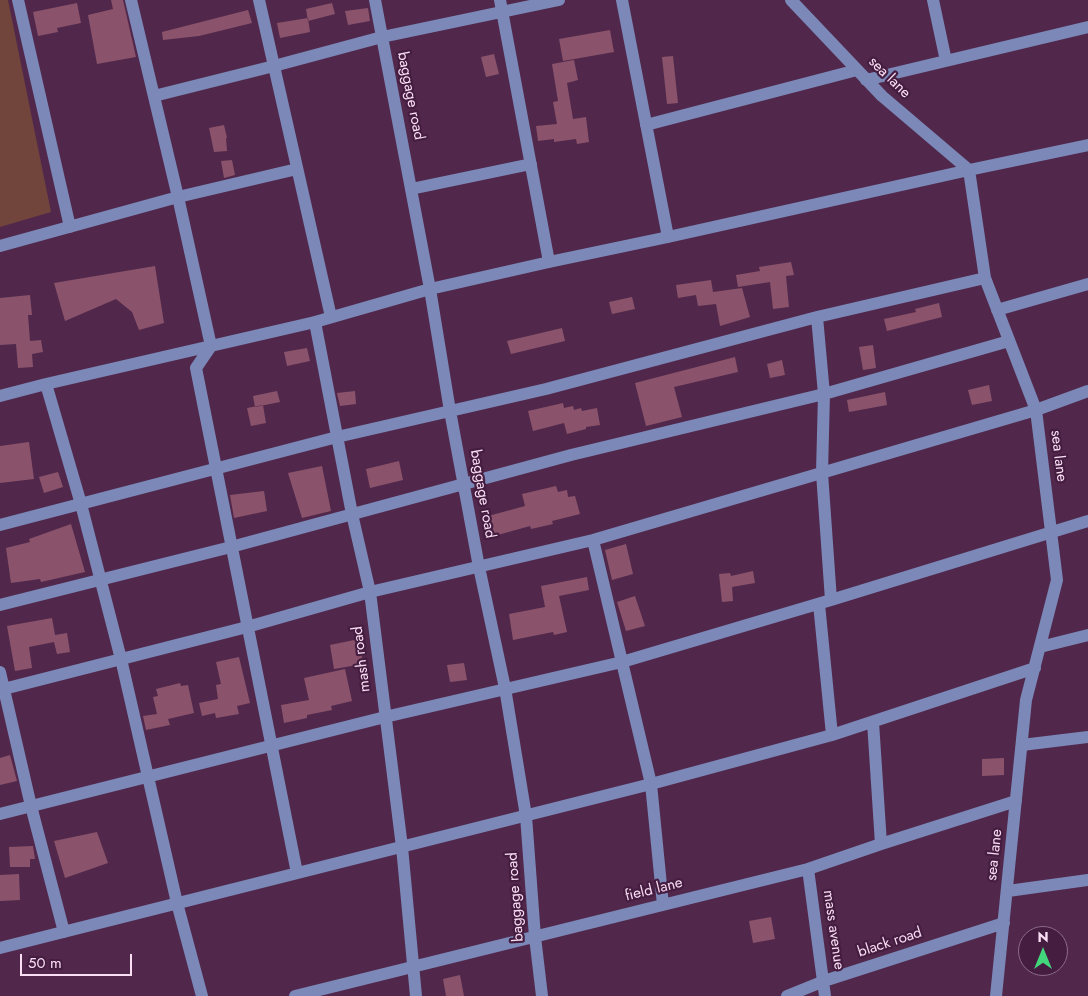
<!DOCTYPE html>
<style>
body{margin:0}
#map{position:relative;width:1088px;height:996px;overflow:hidden;background:#51284b;font-family:Jost,sans-serif}
canvas{display:block}
.north{position:absolute;left:1018px;top:926px;width:50px;height:50px;box-sizing:border-box;background:#451d41;border:1px solid #8d6a89;border-radius:50%;rotate:0deg;font-size:14px;font-weight:700;line-height:20px;text-align:center;color:#f9def4}
.north::after{content:'';display:block;margin:auto;width:18px;height:22px;background:#42d77b;clip-path:polygon(50% 0,100% 100%,50% 72%,0 100%)}
.scale{position:absolute;left:20px;top:954px;width:112px;height:22px;box-sizing:border-box;border:2px solid #f9def4;border-top:0;padding-left:6px;font-size:15px;line-height:18px;white-space:nowrap;color:#f9def4;-webkit-text-stroke:4px #451d41;paint-order:stroke}
</style>
<div id="map">
<canvas width="1088" height="996"></canvas>
<div class="north">N</div>
<div class="scale">50 m</div>
</div>
<script>
const ctx = document.querySelector('canvas').getContext('2d');
ctx.lineJoin = 'round';
function paint(path, color) { ctx.fillStyle = color; ctx.fill(path, 'evenodd'); }
const toPath = rows => new Path2D(rows.map(r => 'M' + r).join(''));
function trace(path, color, width, dash) { ctx.strokeStyle = color; ctx.lineWidth = width; ctx.lineCap = dash ? 'butt' : 'round'; ctx.setLineDash(dash || []); ctx.stroke(path); }
function write(font, color, halo, rows, align = 'center') {
  ctx.font = font + ' Jost,sans-serif'; ctx.lineWidth = 4.5; ctx.setLineDash([]); ctx.textBaseline = 'middle'; ctx.strokeStyle = halo; ctx.fillStyle = color; for (const [text, x, y, turn = 0] of rows) {
    ctx.save(); ctx.translate(x, y); ctx.rotate((+turn || 0) * Math.PI / 180); ctx.textAlign = isNaN(turn) ? turn : align; if (halo) ctx.strokeText(text, 0, 0); ctx.fillText(text, 0, 0); ctx.restore();
  }
}
paint(toPath([
 [0,0,8,0,51,212,0,227]
]), '#72453c');
paint(toPath([
 [111,0,123,0,136,57,97,64,88,15,113,9],
 [77,3,81,23,57,28,58,32,38,36,33,12],
 [332,3,335,14,308,21,306,9],
 [368,8,370,21,348,25,345,11],
 [248,10,252,23,199,36,163,40,162,32],
 [308,18,310,32,280,38,277,23],
 [610,30,614,52,563,61,559,39],
 [494,54,499,74,486,77,481,57],
 [673,56,678,103,667,104,662,57],
 [574,60,578,80,567,83,573,119,586,117,589,142,577,144,576,139,554,142,554,139,538,141,536,126,557,124,553,102,558,101,552,64],
 [224,125,227,138,226,138,227,151,214,152,209,128],
 [232,160,235,175,224,178,221,161],
 [791,262,794,275,786,276,789,307,773,309,770,282,738,287,736,275,760,271,759,267],
 [155,266,164,323,139,330,132,312,116,299,65,321,54,283],
 [711,280,713,292,742,288,750,317,720,326,716,304,698,306,696,295,678,298,676,285],
 [30,295,32,315,28,315,30,341,41,340,43,352,32,354,33,367,18,368,16,344,0,345,0,298],
 [632,297,635,309,612,314,609,302],
 [939,303,942,317,887,331,884,319,916,312,915,309],
 [562,328,565,341,511,354,507,341],
 [873,345,876,368,863,370,859,347],
 [307,348,310,361,287,366,284,352],
 [735,357,738,372,674,387,682,417,646,426,635,383],
 [782,360,785,375,770,378,767,364],
 [989,385,992,401,972,405,968,390],
 [277,391,280,402,255,407,253,396],
 [355,391,356,404,340,406,337,393],
 [885,392,887,405,849,412,847,400],
 [563,403,564,408,573,406,574,410,581,408,582,411,597,408,600,425,586,427,586,429,567,434,564,423,533,431,528,411],
 [263,405,266,423,251,426,247,408],
 [29,442,34,479,0,483,0,446],
 [399,461,403,480,370,488,366,469],
 [322,466,331,511,302,518,288,473],
 [58,472,63,487,44,493,39,477],
 [556,486,558,492,567,490,568,497,575,496,580,514,552,521,553,524,531,529,530,526,487,538,481,518,525,506,522,494],
 [264,491,267,511,234,518,230,495],
 [71,524,85,572,41,582,40,579,11,583,6,548,30,542,29,539],
 [626,544,633,574,612,580,605,550],
 [753,571,755,583,732,587,733,601,722,602,719,574,730,573,731,576],
 [587,577,589,590,559,596,567,632,554,635,553,632,513,640,509,614,545,607,541,586],
 [635,596,645,626,626,631,617,602],
 [52,618,55,635,67,633,70,652,57,654,54,642,29,647,32,668,15,671,7,626],
 [359,639,363,664,334,669,330,645],
 [239,657,250,703,237,706,239,714,216,718,215,713,202,716,199,703,218,699,216,685,221,684,216,662],
 [464,663,467,680,450,682,447,665],
 [345,669,352,701,331,706,332,710,307,715,307,718,284,723,281,705,309,700,304,678],
 [180,683,181,686,188,685,194,713,168,719,170,725,146,730,143,716,157,714,153,697,158,696,156,689],
 [10,755,17,781,0,785,0,758],
 [1004,758,1004,775,982,776,982,759],
 [97,832,108,863,65,878,54,841],
 [33,846,35,859,30,859,30,867,10,867,9,847],
 [19,874,20,900,0,901,0,875],
 [771,917,775,939,753,943,749,921],
 [460,975,464,996,446,996,443,979]
]), '#8a536b');
trace(toPath([
 [18,0,70,227],
 [131,0,178,197,211,346,196,368,297,873],
 [259,0,331,317],
 [375,0,430,289,450,411,479,567,505,688,526,816,535,937,542,996],
 [500,0,549,262],
 [622,0,668,237],
 [791,0,882,96,969,170,985,278,1036,410,1057,580,1026,700,996,996],
 [933,0,946,61],
 [866,80,1088,27],
 [154,96,274,66,382,37,559,0],
 [646,125,857,70],
 [411,189,531,164],
 [0,246,178,197,297,169],
 [997,310,1088,284],
 [817,317,824,394,822,473,831,600],
 [315,322,352,514,370,592,402,847,416,996],
 [46,384,81,504,121,659,177,903,202,996],
 [0,396,46,384,315,322,430,289,549,262,668,237,969,170,1088,145],
 [0,525,337,437,546,389,817,317,985,278],
 [593,540,651,784,663,905],
 [819,604,832,735],
 [0,605,231,547,571,455,824,394,1009,341],
 [1040,647,1088,635],
 [0,672,31,806,64,932],
 [0,690,247,627,370,592,593,540,1036,410,1088,391],
 [873,722,881,844],
 [1022,745,1088,737],
 [0,814,385,717,622,662,831,600,1088,521],
 [808,869,825,996],
 [1008,891,1088,880],
 [0,948,651,784,832,735,1035,668],
 [295,996,808,869,881,844,1016,801],
 [787,996,824,981,1004,923]
]), '#7b88b8', 12);
write('15px', '#f9def4', '#451d41', [
 ["sea lane",889,78,44],
 ["baggage road",410,96,79],
 ["sea lane",1058,456,83],
 ["baggage road",482,494,80],
 ["mash road",362,659,-97],
 ["sea lane",995,855,-84],
 ["field lane",654,890,-14],
 ["baggage road",516,897,-94],
 ["mass avenue",833,930,82],
 ["black road",890,943,-18]
]);
</script>
